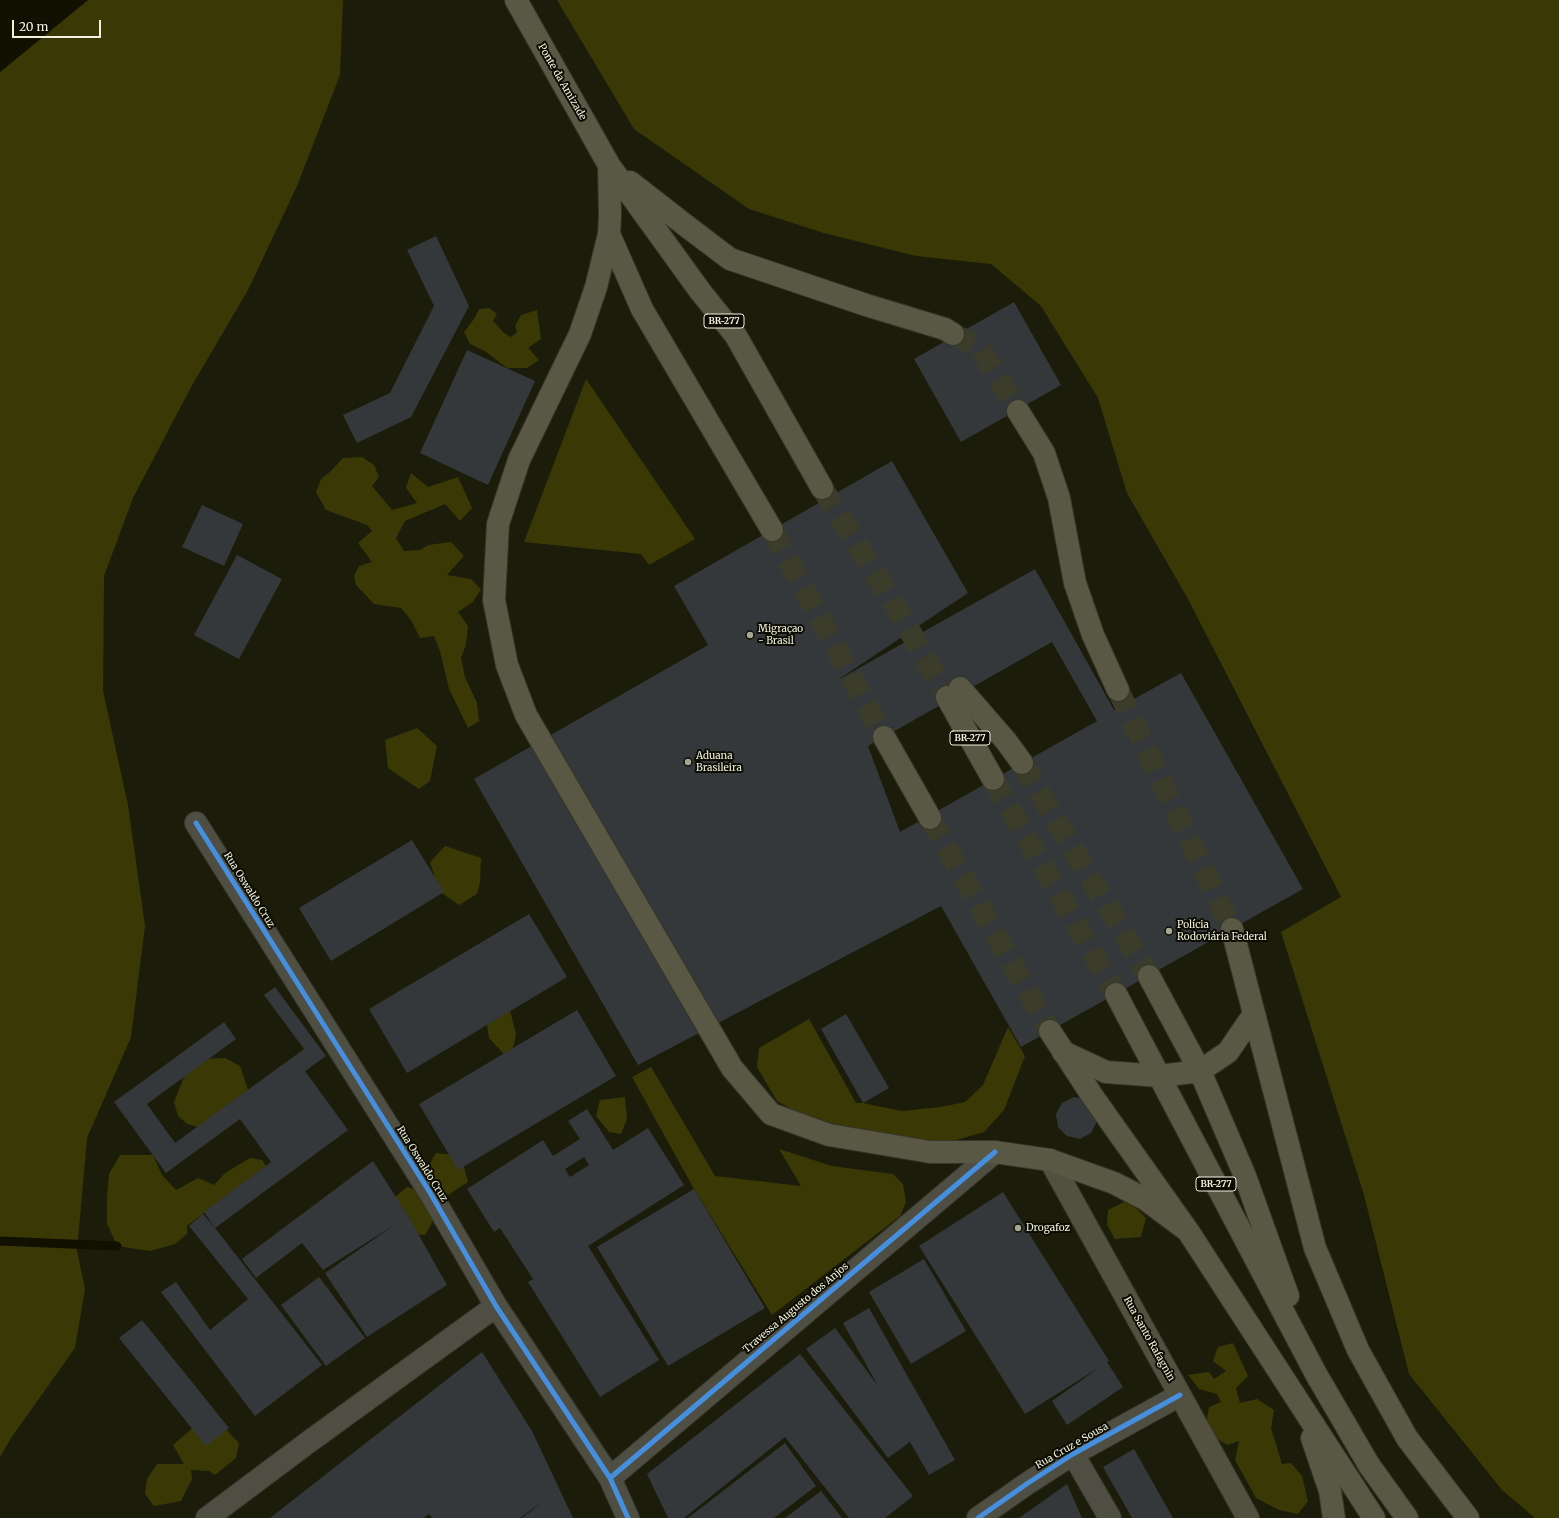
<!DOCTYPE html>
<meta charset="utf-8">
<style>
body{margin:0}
#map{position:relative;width:1559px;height:1518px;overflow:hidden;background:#1c1c0b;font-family:Merriweather,serif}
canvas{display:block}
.scale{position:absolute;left:12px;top:20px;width:89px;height:18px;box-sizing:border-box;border:2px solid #f0f1de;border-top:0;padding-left:5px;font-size:12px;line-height:14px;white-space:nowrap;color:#f0f1de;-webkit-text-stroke:3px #0c0c02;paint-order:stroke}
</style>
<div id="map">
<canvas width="1559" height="1518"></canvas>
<div class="scale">20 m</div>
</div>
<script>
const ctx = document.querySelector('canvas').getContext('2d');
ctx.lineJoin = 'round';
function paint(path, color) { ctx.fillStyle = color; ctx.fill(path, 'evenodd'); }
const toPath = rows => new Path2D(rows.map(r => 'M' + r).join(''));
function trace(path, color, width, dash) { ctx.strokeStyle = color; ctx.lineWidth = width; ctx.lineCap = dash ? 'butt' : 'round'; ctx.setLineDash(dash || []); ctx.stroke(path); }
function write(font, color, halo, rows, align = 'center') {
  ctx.font = font + ' Merriweather,serif'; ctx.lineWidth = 4; ctx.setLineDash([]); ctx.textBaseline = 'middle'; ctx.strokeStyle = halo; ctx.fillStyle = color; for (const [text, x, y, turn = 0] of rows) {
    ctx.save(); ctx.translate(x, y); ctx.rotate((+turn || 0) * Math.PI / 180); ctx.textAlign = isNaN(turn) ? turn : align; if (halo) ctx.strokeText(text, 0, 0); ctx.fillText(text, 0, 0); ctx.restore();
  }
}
paint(toPath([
 [88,0,343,0,340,75,297,186,248,290,191,387,133,498,104,576,103,691,128,805,145,926,131,1037,87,1138,77,1251,85,1289,75,1348,11,1438,0,1457,0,72],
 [557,0,1559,0,1559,1518,1535,1518,1502,1490,1409,1374,1364,1195,1281,932,1341,897,1188,599,1127,493,1098,398,1041,306,991,264,916,256,824,233,749,209,634,129],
 [489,308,497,314,493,321,504,333,511,337,517,332,515,326,521,315,537,310,541,339,528,348,539,360,527,368,507,368,485,351,470,344,464,332,474,319,479,309],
 [586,379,695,539,649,565,641,554,524,542],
 [362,457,374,465,379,477,372,486,392,510,417,503,406,488,411,473,428,487,458,477,472,508,460,521,445,504,405,521,396,538,404,551,420,550,428,545,451,542,464,556,447,575,471,579,481,589,473,602,458,612,468,626,466,644,461,658,465,677,477,703,479,721,468,728,449,689,440,651,434,636,420,638,411,620,401,608,374,604,356,585,354,576,359,566,372,562,358,543,372,531,367,525,326,510,316,492,321,479,331,471,343,458],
 [417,728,437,746,430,781,419,789,388,768,385,740],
 [445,846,481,858,480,882,477,894,459,905,439,891,430,862],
 [510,1011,516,1034,513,1048,504,1054,489,1038,487,1025],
 [809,1019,856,1103,863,1103,901,1111,941,1107,965,1102,983,1085,1008,1027,1025,1056,1004,1110,984,1132,956,1140,918,1140,847,1128,800,1114,777,1101,757,1067,759,1048],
 [225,1058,240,1066,248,1090,207,1129,187,1124,178,1116,174,1102,184,1077,206,1059],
 [651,1067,715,1176,801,1186,779,1149,832,1166,893,1174,903,1184,906,1202,900,1216,772,1315,694,1189,632,1077],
 [625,1097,627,1119,621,1134,609,1132,596,1116,600,1100],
 [436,1153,461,1156,468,1182,448,1195,429,1187,427,1169],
 [120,1155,153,1155,162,1175,176,1190,198,1178,214,1185,225,1173,250,1158,262,1160,266,1166,187,1226,187,1234,175,1244,150,1251,117,1246,107,1223,107,1197,109,1174],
 [407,1187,426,1192,434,1219,425,1235,399,1233,389,1220,389,1202],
 [1124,1202,1133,1205,1146,1218,1141,1237,1115,1239,1107,1225,1108,1210],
 [1233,1343,1248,1376,1236,1388,1240,1403,1257,1399,1274,1410,1271,1428,1282,1464,1291,1463,1302,1476,1308,1501,1298,1514,1279,1510,1256,1498,1235,1460,1239,1441,1227,1445,1210,1434,1207,1418,1209,1407,1221,1402,1217,1394,1199,1389,1188,1375,1209,1372,1214,1379,1226,1371,1213,1361,1218,1347],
 [220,1423,239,1443,236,1458,215,1475,209,1471,191,1470,192,1479,181,1501,154,1506,145,1494,147,1479,157,1464,184,1464,173,1445,197,1424]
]), '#3a3906');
paint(toPath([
 [0,0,88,0,0,72]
]), '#111001');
trace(toPath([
 [0,1241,117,1246]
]), '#111001', 9);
paint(toPath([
 [436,236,469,306,411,417,357,443,343,415,390,393,434,306,407,250],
 [1014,302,1061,385,961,442,914,359],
 [467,350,535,381,488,485,420,453],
 [892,461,968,593,836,681,1035,569,1114,710,1181,673,1303,889,1021,1047,941,906,638,1065,474,779,708,645,674,586],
 [1052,642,1097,721,900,832,868,746],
 [202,505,243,524,224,566,182,547],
 [237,555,282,579,239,659,194,635],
 [412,840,444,892,331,961,299,908],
 [529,914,567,977,407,1073,369,1009],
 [275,987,326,1056,305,1071,348,1130,215,1228,322,1365,255,1416,161,1292,176,1282,210,1330,248,1299,189,1226,203,1214,215,1228,204,1212,271,1162,240,1119,166,1173,114,1102,224,1022,236,1039,147,1104,175,1143,304,1049,264,995],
 [577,1010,616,1076,458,1170,419,1104],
 [846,1014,889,1088,863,1103,821,1029],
 [1074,1097,1087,1099,1097,1121,1091,1133,1080,1139,1067,1136,1058,1127,1056,1114,1062,1103],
 [587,1109,613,1150,648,1128,684,1185,588,1246,659,1360,600,1397,528,1282,533,1279,500,1228,494,1232,467,1189,543,1140,553,1156,580,1139,568,1121],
 [584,1157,589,1165,570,1177,565,1169],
 [373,1161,408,1216,447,1285,367,1337,325,1273,396,1224,323,1270,302,1243,256,1278,242,1259],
 [694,1189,765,1308,668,1366,597,1247],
 [1003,1192,1109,1361,1107,1362,1123,1387,1067,1425,1052,1401,1100,1367,1025,1414,919,1246],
 [924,1259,966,1331,911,1364,869,1292],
 [319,1277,365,1338,326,1366,281,1305],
 [869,1308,955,1460,929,1475,910,1442,888,1458,806,1349,835,1328,878,1386,843,1323],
 [142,1320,229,1428,206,1446,119,1338],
 [482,1352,532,1431,573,1518,522,1518,546,1499,520,1518,432,1518,429,1514,424,1518,270,1518],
 [800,1354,913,1496,885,1518,849,1518,785,1437,684,1518,668,1518,647,1474],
 [785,1443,816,1486,774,1518,688,1518],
 [1134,1449,1173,1518,1132,1518,1103,1467],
 [1067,1484,1082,1518,1019,1518],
 [821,1491,842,1518,785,1518]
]), '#34383a');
trace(toPath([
 [953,334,980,348,1018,411],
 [822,488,898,610,947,697],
 [772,530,884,737],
 [1118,690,1232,929],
 [1022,763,1149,976],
 [993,779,1116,994],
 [930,818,1050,1031]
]), '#3c3c2b', 22, [22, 11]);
const minor = toPath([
 [196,823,429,1191,496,1306,610,1478,628,1518],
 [1073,1454,1110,1518],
 [610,1478,995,1152],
 [207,1518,310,1441,496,1306],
 [978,1518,1028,1483,1073,1454,1180,1395]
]);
const major = toPath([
 [1050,1160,1248,1518]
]);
const highway = toPath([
 [516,0,609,165,700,291,736,336,822,488],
 [609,165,610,216,609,234,596,287,580,334,519,460,498,524,494,600,507,665,526,715,732,1068,771,1114,829,1135,930,1152,995,1152,1050,1160,1114,1183,1145,1199,1188,1231],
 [630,182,689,228,730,259,866,305,945,329,953,334],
 [609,234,642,309,772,530],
 [1018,411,1044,453,1059,498,1075,583,1093,635,1118,690],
 [960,688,1006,741,1022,763],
 [947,697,993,779],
 [884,737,930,818],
 [1232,929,1315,1248,1358,1350,1407,1438,1468,1518],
 [1149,976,1200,1071,1245,1176,1288,1296],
 [1116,994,1316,1374,1369,1465,1407,1518],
 [1050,1031,1093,1097,1188,1231,1374,1518],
 [1063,1052,1106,1072,1160,1076,1200,1071,1228,1052,1254,1014],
 [1312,1438,1330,1491,1334,1518]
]);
trace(minor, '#363529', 24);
trace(major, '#363529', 24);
trace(highway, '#363529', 24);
trace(minor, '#4e4f42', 22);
trace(major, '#525140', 22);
trace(highway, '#595844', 22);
trace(toPath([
 [196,823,429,1191,496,1306,610,1478,628,1518],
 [610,1478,995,1152],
 [978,1518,1028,1483,1073,1454,1180,1395]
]), '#468fdf', 5);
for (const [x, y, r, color] of [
 [750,635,4,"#a6a694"],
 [688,762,4,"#a6a694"],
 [1169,931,4,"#a6a694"],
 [1018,1228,4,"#a6a694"]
]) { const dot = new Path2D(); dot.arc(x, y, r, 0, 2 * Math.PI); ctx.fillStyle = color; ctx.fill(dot); trace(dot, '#0c0c02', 1.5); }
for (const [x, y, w] of [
 [724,321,40],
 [970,738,40],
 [1216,1184,40]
]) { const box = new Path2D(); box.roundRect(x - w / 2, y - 7, w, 14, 3); ctx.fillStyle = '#0c0c02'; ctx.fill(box); trace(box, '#f0f1de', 1); }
write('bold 9px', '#f0f1de', null, [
 ["BR-277",724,321],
 ["BR-277",970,738],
 ["BR-277",1216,1184]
]);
write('10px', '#f0f1de', '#0c0c02', [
 ["Ponte da Amizade",562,82,60],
 ["Rua Oswaldo Cruz",249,890,58],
 ["Rua Oswaldo Cruz",422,1164,58],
 ["Travessa Augusto dos Anjos",796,1308,-40],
 ["Rua Santo Rafagnin",1149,1339,61],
 ["Rua Cruz e Sousa",1072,1446,-30]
]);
write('10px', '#f0f1de', '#0c0c02', [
 ["Migraçao",758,629],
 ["- Brasil",758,641],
 ["Aduana",696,756],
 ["Brasileira",696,768],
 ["Polícia",1177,925],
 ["Rodoviária Federal",1177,937],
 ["Drogafoz",1026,1228]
], 'left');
</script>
